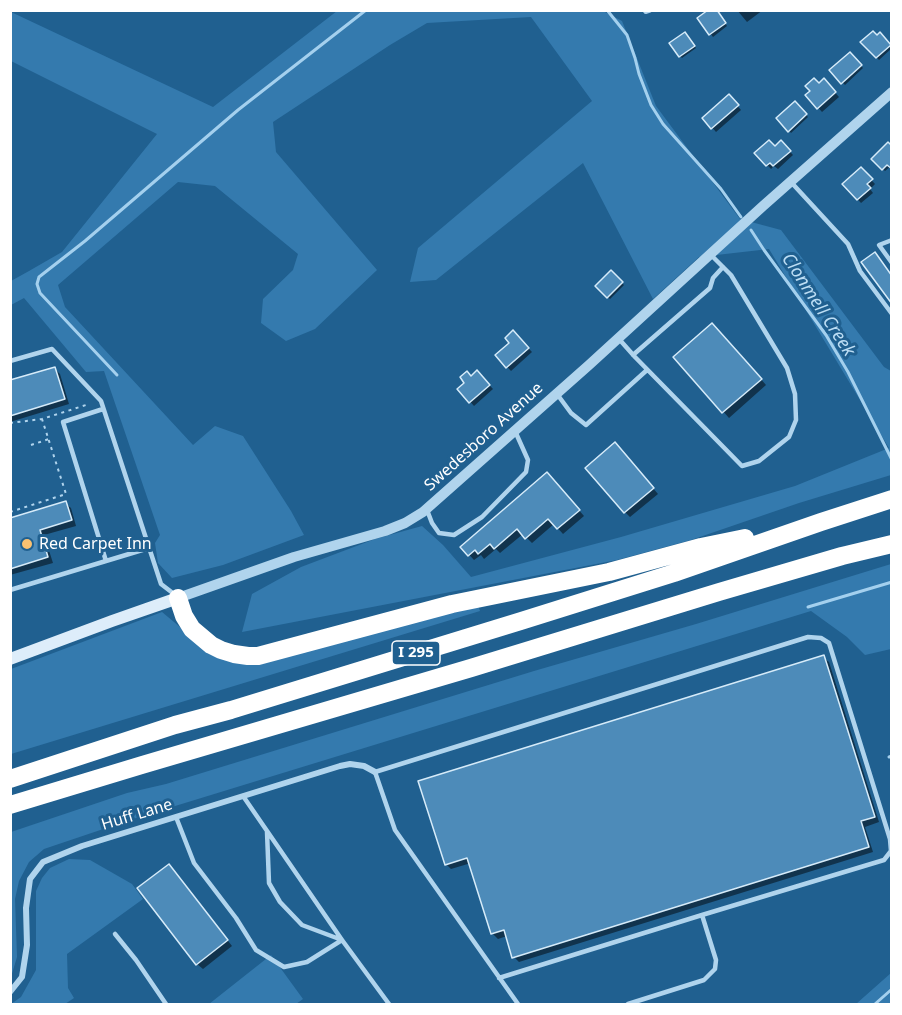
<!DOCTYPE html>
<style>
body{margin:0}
#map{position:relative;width:902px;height:1015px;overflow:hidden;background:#206090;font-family:"Noto Sans",sans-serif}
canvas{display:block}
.frame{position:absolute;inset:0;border:12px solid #fff;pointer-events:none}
</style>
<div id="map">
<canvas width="902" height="1015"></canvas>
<div class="frame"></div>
</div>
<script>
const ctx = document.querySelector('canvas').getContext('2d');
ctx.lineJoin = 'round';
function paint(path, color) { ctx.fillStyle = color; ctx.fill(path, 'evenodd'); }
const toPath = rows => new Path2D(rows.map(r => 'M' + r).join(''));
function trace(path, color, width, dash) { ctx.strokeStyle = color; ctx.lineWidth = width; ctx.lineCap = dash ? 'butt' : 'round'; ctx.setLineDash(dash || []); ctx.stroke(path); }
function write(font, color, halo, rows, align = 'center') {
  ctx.font = font + ' "Noto Sans",sans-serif'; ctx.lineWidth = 6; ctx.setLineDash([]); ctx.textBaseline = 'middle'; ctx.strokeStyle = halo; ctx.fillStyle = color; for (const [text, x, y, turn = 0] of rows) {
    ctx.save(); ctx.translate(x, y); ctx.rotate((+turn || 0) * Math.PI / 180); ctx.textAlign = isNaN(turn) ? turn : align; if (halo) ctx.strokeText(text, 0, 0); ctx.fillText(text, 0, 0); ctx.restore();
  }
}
paint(toPath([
 [337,11,603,11,622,21,656,106,740,219,781,230,884,367,891,371,891,475,799,503,691,540,617,560,242,632,252,594,301,567,375,539,422,526,443,545,471,577,621,537,795,486,889,448,769,249,699,257,653,299,583,163,436,280,410,282,418,248,592,101,531,17,427,23,390,45,273,122,276,152,377,270,315,329,286,341,261,323,263,299,293,270,298,254,215,186,178,182,58,285,65,307,193,445,215,426,243,436,291,511,304,535,223,565,172,578,158,563,155,543,160,535,104,371,86,372,24,298,11,305,11,281,29,271,62,252,157,134,11,61,11,12,213,107],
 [891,564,891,649,865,655,847,637,811,611,136,818,44,849,29,862,19,881,15,899,17,957,11,977,11,832,127,793,166,784,534,671,696,624],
 [477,603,480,611,11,754,11,669,162,612,198,642,219,655],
 [69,859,90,860,132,884,143,899,67,954,68,988,74,998,65,1004,11,1004,21,997,36,970,36,891,42,878,50,868],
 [271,955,303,999,296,1004,209,1004],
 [891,973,891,1004,856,1004]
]), '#347aae');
paint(toPath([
 [716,10,727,26,713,37,699,19],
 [737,10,763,10,747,22],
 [879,34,892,48,879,60,863,42],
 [687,36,696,48,682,58,680,56],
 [850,54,863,68,845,85,831,70],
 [824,80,839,97,822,112,807,95],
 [729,96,741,110,716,132,704,118],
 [795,103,808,117,791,133,778,118],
 [781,142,793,155,778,169,774,166,771,169,756,153,775,148],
 [873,159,891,166,885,171],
 [861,169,875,184,870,189,873,193,861,203,844,184],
 [611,272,624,285,610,299,597,286],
 [718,330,766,385,729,418,675,357],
 [513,332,532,352,511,371,497,356,511,343],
 [54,368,60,374,69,404,10,422,10,382],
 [477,372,493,389,474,406,459,389],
 [620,450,658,494,630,517,625,512],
 [552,479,584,516,563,534,554,524,532,543,523,534,500,553,496,549,484,559,481,555,474,560,462,547],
 [65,503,71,508,76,526,44,535,53,563,10,575,10,519],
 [823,657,829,662,879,822,865,827,873,852,519,962,514,957,507,936,498,939,493,934,471,863,451,869,446,864],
 [174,871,232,946,203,969,197,964]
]), '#0007');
trace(toPath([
 [607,10,627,35,635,58,639,74,651,105,663,124,721,189,741,217],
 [751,230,764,250,826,335,848,372,892,460],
 [117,375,40,293,37,284,39,277,85,241,238,110,366,10],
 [808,607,892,582],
 [889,757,892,756],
 [875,1004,892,989]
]), '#a4d0ee', 3);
const building = toPath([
 [708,10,717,10,726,23,709,35,697,18,708,10],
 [873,31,877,35,880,32,891,45,876,58,860,42,873,31],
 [685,32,695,46,679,57,669,43,685,32],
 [850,52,862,65,841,84,829,70,850,52],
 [814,78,819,83,824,78,836,92,817,109,805,95,810,91,805,86,814,78],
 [729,94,739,105,711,129,702,118,729,94],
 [795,101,807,114,788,132,776,118,795,101],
 [769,140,775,146,781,140,791,151,773,166,770,163,766,166,754,153,769,140],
 [888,142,892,146,892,169,887,165,882,170,871,159,888,142],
 [861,167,873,179,867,184,871,188,857,200,842,184,861,167],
 [875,252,892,276,892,304,861,262,875,252],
 [611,270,623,282,607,298,595,286,611,270],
 [712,323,762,379,722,413,673,357,712,323],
 [513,330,529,348,506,368,495,355,509,343,505,338,513,330],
 [55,367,65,399,10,416,10,380,55,367],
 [477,370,490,385,469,403,457,389,464,383,460,377,467,371,471,376,477,370],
 [615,442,654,488,624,513,585,468,615,442],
 [547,472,580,510,557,529,548,519,525,539,517,529,494,549,490,544,478,554,475,550,468,556,460,547,547,472],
 [66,501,72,520,40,530,48,557,10,569,10,518,66,501],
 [824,655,875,817,861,821,869,847,512,958,504,930,491,934,467,858,445,865,418,781,824,655],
 [169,864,228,940,196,965,137,888,169,864]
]);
paint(building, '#4d8bb9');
trace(building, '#d6ebf9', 1.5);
trace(toPath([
 [10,423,42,419,86,405],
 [31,445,49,439],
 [10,512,66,494,42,419]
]), '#b0d4ed', 2, [3, 4.5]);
trace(toPath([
 [790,181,848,244,860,271,892,314],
 [892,240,879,245,892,263],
 [619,339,635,357,742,466,759,461,789,437,796,420,795,394,787,368,731,275,711,255],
 [633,355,710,288,713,278,723,267],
 [10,361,52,349,101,401,161,584,174,594],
 [557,394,571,413,586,425,647,370],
 [103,409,63,422,106,561],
 [427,510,432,523,439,533,454,535,482,517,526,472,528,460,515,431],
 [10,590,149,548],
 [243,796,342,940,389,1004],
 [176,817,194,863,236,918,256,950,284,967,307,962,342,940],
 [267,832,269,883,280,902,302,925,342,940],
 [115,934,136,960,166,1004],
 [499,978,702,915],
 [518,1004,395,830,375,772,808,637,821,638,829,643,890,839,891,851,884,860,702,915,716,960,715,969,704,980,628,1004]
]), '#b0d4ed', 4.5);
trace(toPath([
 [646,11,649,10],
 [10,992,22,977,27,945,26,908,30,879,43,862,82,846,340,766,350,764,364,766,375,772]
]), '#b0d4ed', 6);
trace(toPath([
 [178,598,294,557,385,531,405,523,423,512,589,365,763,206,892,92]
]), '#b0d4ed', 10);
trace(toPath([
 [10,659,112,621,178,598]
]), '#ddedfa', 12);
trace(toPath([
 [178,598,184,616,192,629,211,645,221,650,234,654,248,656,258,656,452,604,609,572,701,547,745,538],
 [10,779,175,725,231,710,521,621,674,573,821,522,892,499],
 [10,805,142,765,471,668,719,592,842,556,892,544]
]), '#fff', 18);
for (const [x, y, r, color] of [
 [27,544,6,"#fac171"]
]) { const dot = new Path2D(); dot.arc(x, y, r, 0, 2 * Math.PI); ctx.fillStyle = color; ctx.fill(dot); trace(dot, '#206090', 2); }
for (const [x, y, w] of [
 [416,653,48]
]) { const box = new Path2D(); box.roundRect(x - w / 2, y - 12, w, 24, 4.5); ctx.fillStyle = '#206090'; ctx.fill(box); trace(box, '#fff', 1.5); }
write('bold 15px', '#fff', null, [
 ["I 295",416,653]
]);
write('16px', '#fff', '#206090', [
 ["Swedesboro Avenue",484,437,-42],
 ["Huff Lane",137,815,-17]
]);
write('16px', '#fff', '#206090', [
 ["Red Carpet Inn",39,544]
], 'left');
write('italic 18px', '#bcddf4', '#206090', [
 ["Clonmell Creek",818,305,57]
]);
</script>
